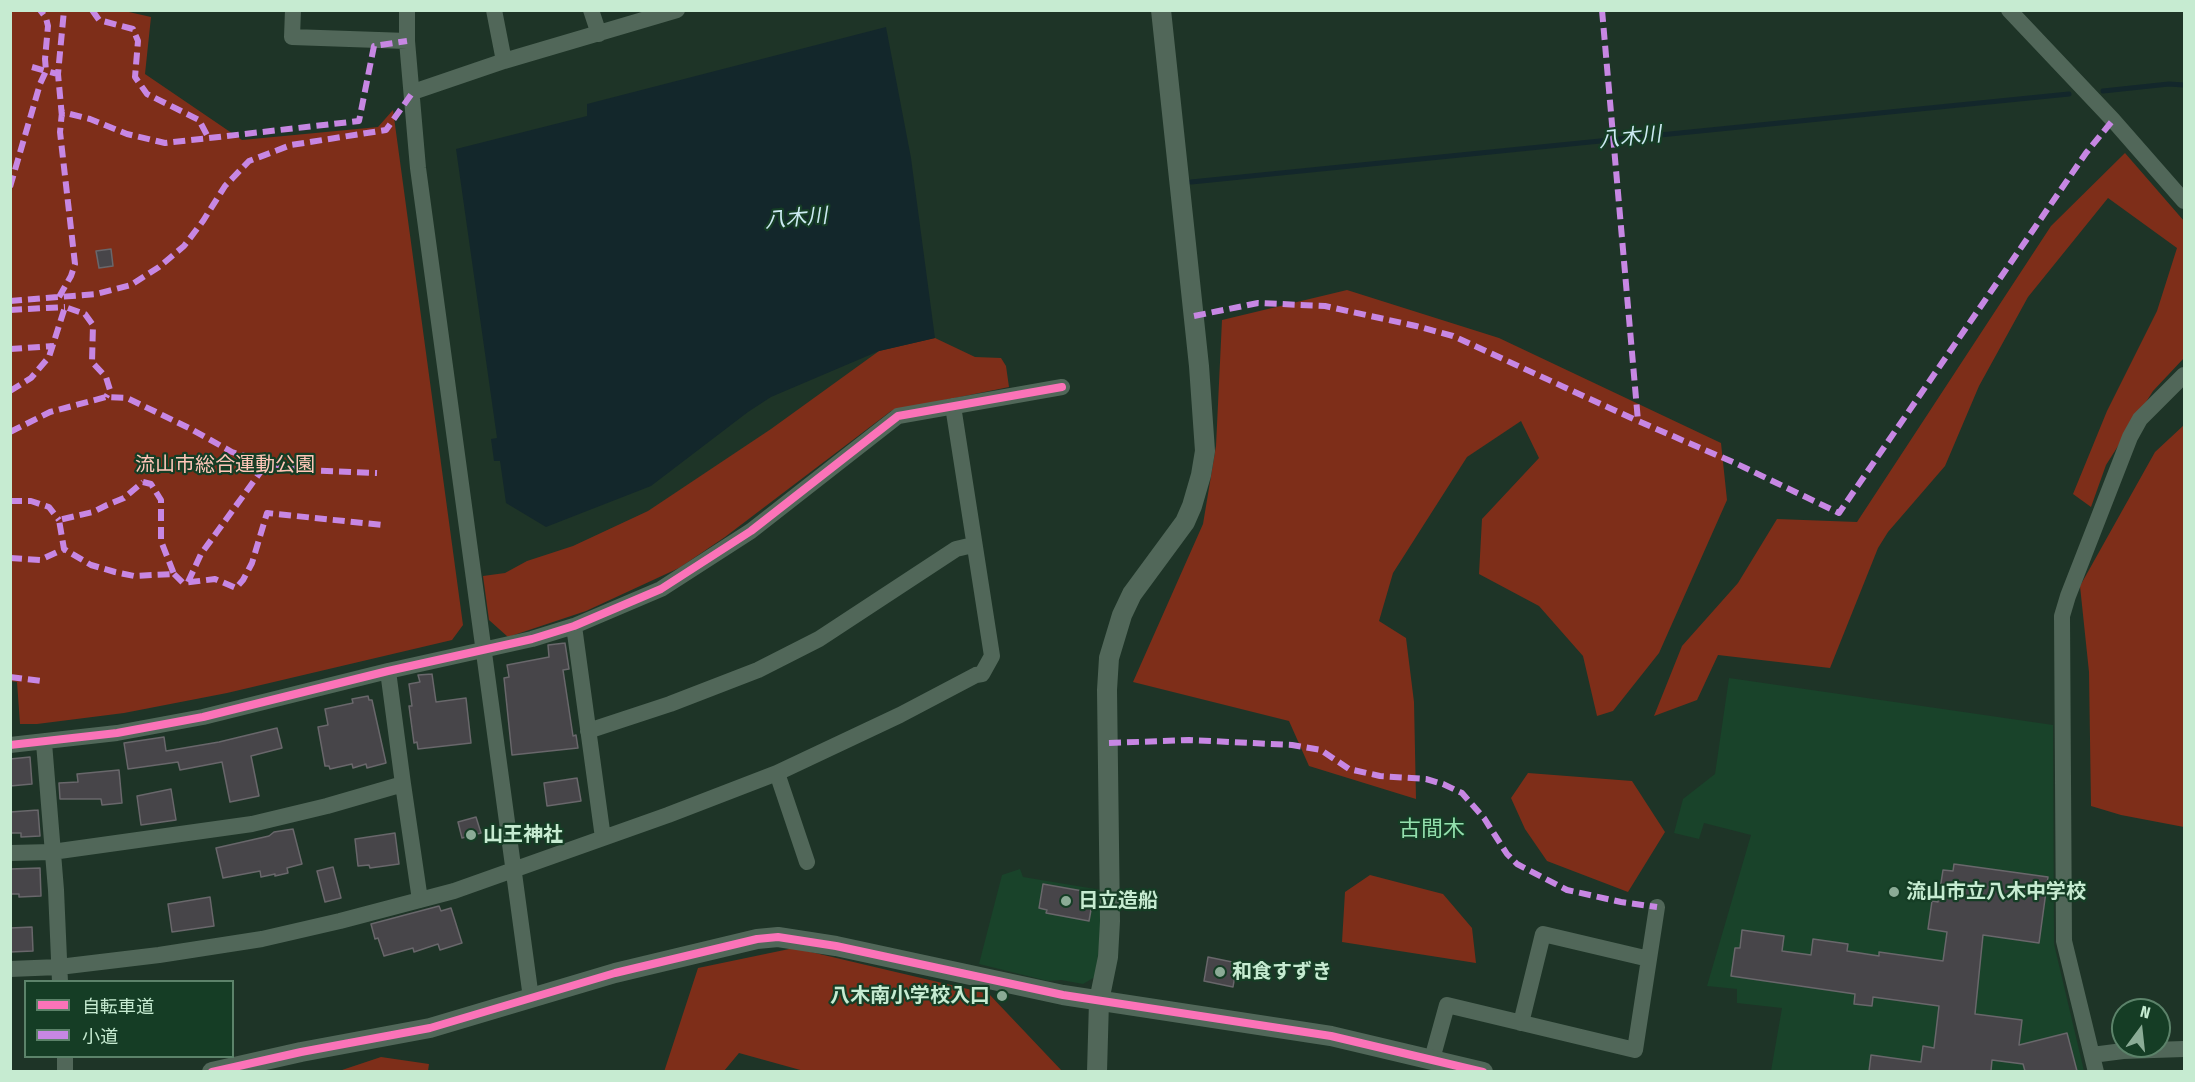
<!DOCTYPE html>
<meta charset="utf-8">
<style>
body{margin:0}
#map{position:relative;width:2195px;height:1082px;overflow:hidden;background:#1e3427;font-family:"Fira Sans Condensed","Noto Sans JP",sans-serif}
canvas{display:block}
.frame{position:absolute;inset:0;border:12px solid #c6ebd1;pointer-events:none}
.legend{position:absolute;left:24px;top:980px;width:210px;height:78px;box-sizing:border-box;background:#153d25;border:2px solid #5c836a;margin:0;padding:8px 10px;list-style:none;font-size:18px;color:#c6ebd1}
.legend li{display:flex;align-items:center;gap:12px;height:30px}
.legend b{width:30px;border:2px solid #5c836a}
.north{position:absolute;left:2111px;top:998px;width:60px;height:60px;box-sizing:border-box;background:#153d25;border:2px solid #5c836a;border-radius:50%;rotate:15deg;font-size:16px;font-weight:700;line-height:24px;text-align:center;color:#c6ebd1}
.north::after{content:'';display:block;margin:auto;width:21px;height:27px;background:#8bab96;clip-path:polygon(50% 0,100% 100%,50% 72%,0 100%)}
</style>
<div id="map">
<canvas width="2195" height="1082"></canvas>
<div class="frame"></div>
<ul class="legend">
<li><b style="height:8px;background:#fb73b8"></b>自転車道</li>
<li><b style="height:8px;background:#c787e3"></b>小道</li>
</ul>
<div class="north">N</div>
</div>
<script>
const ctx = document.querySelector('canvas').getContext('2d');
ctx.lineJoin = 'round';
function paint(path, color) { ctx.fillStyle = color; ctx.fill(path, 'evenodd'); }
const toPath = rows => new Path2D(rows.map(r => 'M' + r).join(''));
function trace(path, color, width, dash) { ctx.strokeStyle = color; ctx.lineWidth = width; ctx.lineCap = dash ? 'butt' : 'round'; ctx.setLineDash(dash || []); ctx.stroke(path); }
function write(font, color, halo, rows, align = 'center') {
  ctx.font = font + ' "Fira Sans Condensed","Noto Sans JP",sans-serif'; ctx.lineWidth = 4.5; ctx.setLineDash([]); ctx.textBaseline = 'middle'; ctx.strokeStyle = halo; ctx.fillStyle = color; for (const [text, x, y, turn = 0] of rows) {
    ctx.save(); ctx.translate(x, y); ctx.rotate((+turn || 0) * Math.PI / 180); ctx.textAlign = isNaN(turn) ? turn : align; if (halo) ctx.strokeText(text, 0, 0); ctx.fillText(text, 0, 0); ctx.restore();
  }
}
paint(toPath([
 [1729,678,2053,725,2054,944,2084,1071,1771,1071,1782,1008,1737,1003,1737,989,1707,986,1751,835,1704,823,1699,839,1674,833,1683,799,1715,774],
 [1020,869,1023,877,1101,890,1101,933,1095,977,1083,984,1061,980,1048,981,979,964,1002,875]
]), '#19432a');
paint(toPath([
 [120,10,151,17,145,74,242,140,378,127,393,110,463,625,452,640,227,693,124,713,37,724,20,724,17,682,10,681,10,11],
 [2125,153,2184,221,2184,358,2153,391,2106,465,2091,507,2073,494,2107,411,2157,311,2177,248,2108,198,2028,297,1979,386,1945,466,1888,532,1878,548,1830,668,1718,655,1697,700,1654,716,1682,646,1738,583,1777,519,1857,522,2051,226],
 [1347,290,1499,338,1721,443,1727,500,1659,653,1613,711,1597,716,1583,656,1539,606,1479,574,1482,519,1539,458,1521,421,1467,457,1393,573,1379,621,1406,638,1414,702,1416,799,1309,766,1289,721,1133,682,1203,524,1216,446,1222,320],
 [935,338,975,357,1001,358,1006,366,1009,387,891,411,725,537,679,568,586,611,508,637,489,620,483,576,505,573,527,561,573,546,648,511,771,429,879,351],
 [2184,425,2184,827,2121,815,2091,806,2089,672,2080,586,2155,452],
 [1528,773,1632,781,1665,832,1628,892,1547,861,1525,829,1511,798],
 [1370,875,1443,894,1472,928,1476,963,1342,942,1345,892],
 [794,948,989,994,1062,1071,804,1071,739,1053,724,1071,664,1072,698,968],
 [381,1057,429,1064,428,1071,339,1071]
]), '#7e2e19');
paint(toPath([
 [886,27,911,158,935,338,879,351,771,397,748,412,651,486,546,527,506,503,500,461,494,461,491,439,497,438,456,149,587,116,587,104]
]), '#13272b');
trace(toPath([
 [2103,91,2169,84,2184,85],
 [1191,182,2069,94]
]), '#13272b', 5);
const building = toPath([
 [111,249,113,266,99,268,96,251,111,249],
 [565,643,569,669,563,670,573,736,576,735,578,748,512,755,504,678,509,677,507,665,549,657,548,645,565,643],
 [432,674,436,702,466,698,471,743,418,749,417,742,414,743,409,706,412,706,409,684,420,682,418,675,432,674],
 [368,696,369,700,372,700,386,763,367,768,366,764,353,768,352,764,330,769,329,766,325,766,318,727,328,725,325,709,353,703,352,699,368,696],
 [277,728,282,748,251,756,259,796,230,802,222,762,180,770,178,762,128,769,124,743,164,737,166,751,219,742,277,728],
 [30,757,32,784,10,786,10,759,30,757],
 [119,770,122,803,102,805,101,799,60,799,59,783,78,782,77,774,119,770],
 [577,778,581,801,547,806,544,783,577,778],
 [171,789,176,820,141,825,137,796,171,789],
 [38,810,40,836,21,837,21,833,10,833,10,812,38,810],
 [476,817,481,833,462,838,458,822,476,817],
 [293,829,302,864,287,868,288,873,275,876,275,874,261,877,260,871,223,878,216,848,269,836,274,832,293,829],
 [395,833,399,864,370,868,369,865,358,866,355,839,395,833],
 [1954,864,2048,877,2039,943,1983,935,1975,1014,2022,1020,2019,1045,2067,1033,2077,1071,2025,1071,2023,1064,1992,1060,1991,1071,1869,1071,1871,1055,1921,1062,1923,1046,1934,1048,1939,1006,1873,997,1872,1006,1854,1004,1855,994,1731,976,1735,948,1740,948,1742,930,1784,936,1782,951,1811,955,1813,939,1848,944,1847,951,1879,956,1879,952,1943,961,1947,932,1928,929,1932,901,1938,902,1943,870,1953,871,1954,864],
 [333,867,341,898,325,902,317,871,333,867],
 [40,868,41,896,19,897,19,894,10,894,10,869,40,868],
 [1043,884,1094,893,1089,921,1046,913,1047,910,1039,908,1043,884],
 [210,897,214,926,172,932,168,904,210,897],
 [439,906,441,911,451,908,462,943,440,950,438,944,414,952,413,948,384,956,378,938,375,939,371,924,439,906],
 [32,927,33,951,10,952,10,928,32,927],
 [1208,957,1237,963,1233,987,1204,981,1208,957]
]);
paint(building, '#474549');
trace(building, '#69676b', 1.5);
trace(toPath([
 [293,10,292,37,407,41],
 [407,10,407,41,418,168,531,998],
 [494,10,504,61],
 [591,10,599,34],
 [2009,10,2113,120,2184,201],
 [413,92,504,61,677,10],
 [574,626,603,838],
 [588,731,670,704,758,670,819,639,956,549,973,545],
 [44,743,56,890,60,982],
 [10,745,117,733,203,717,388,671,532,639,574,626,661,589,751,531,898,416,1062,387],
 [777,773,900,715,976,675,982,674,992,656,953,406],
 [403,784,420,900],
 [10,853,52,852,252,824,327,806,403,784,388,671],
 [10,969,59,967,159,955,262,939,340,921,454,891,668,815,777,773,807,862],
 [1521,1023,1543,934,1649,959],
 [2092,1055,2123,1051,2184,1049],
 [65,1056,65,1072],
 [1432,1059,1447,1005,1635,1050,1657,907],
 [2096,1072,2064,941,2062,616,2068,596,2130,437,2140,419,2184,375]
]), '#516759', 16);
trace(toPath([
 [212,1072,301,1052,430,1028,615,973,757,939,778,937,836,946,1063,995,1331,1036,1483,1072],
 [1097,1072,1099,1001,1108,957,1110,921,1107,690,1109,658,1122,615,1132,594,1185,522,1192,506,1201,475,1205,451,1199,366,1161,10]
]), '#516759', 20);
trace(toPath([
 [92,10,99,20,133,29,138,41,135,77,147,94,199,120,208,137],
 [1602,10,1638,421,1735,463,1839,513,2086,153,2113,120],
 [32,67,46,71,45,59,48,26,46,18,40,10],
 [62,117,58,74,64,10],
 [10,187,40,84,46,71,58,74],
 [59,297,71,276,75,264,60,132,62,112,90,119,127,134,165,143,359,121,374,46,407,41],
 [10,301,96,294,131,285,159,267,184,246,203,221,225,186,249,161,291,145,386,130,413,92],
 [10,310,65,307],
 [1194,316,1258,303,1325,306,1416,326,1453,336,1638,421],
 [10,349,54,346],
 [10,391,31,378,49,357,65,307,85,314,93,325,92,362,106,377,110,390,106,397],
 [10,432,50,412,106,397,127,398,189,428,232,452,267,463],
 [143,482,151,484,161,500,161,541,174,574,134,576,115,572,91,565,64,549,59,520,93,512,107,505,124,498,143,482],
 [10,501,31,501,49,507,59,520],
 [10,558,40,560,64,549],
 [174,574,183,583,215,579,236,588,243,580,252,563,267,513,382,525],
 [188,582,201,554,267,463,303,470,377,473],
 [10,677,41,681],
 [1109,743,1189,740,1292,745,1321,750,1349,769,1380,776,1426,779,1443,784,1462,793,1484,818,1507,854,1517,864,1567,890,1621,902,1657,907]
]), '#c787e3', 6, [12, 6]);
trace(toPath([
 [10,745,117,733,203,717,388,671,532,639,574,626,661,589,751,531,898,416,1062,387],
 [212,1072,301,1052,430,1028,615,973,757,939,778,937,836,946,1063,995,1331,1036,1483,1072]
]), '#fb73b8', 8);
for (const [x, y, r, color] of [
 [471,835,6,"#8bab96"],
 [1894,892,6,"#8bab96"],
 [1066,901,6,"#8bab96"],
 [1220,972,6,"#8bab96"],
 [1002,996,6,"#8bab96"]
]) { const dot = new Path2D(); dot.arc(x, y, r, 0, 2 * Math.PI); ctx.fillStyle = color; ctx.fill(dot); trace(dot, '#153d25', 2); }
write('20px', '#ffc7b9', '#153d25', [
 ["流山市総合運動公園",225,465]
]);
write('bold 20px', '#c6ebd1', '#153d25', [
 ["山王神社",483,835],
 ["流山市立八木中学校",1906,892],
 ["日立造船",1078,901],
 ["和食すずき",1232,972],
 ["八木南小学校入口",990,996,"right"]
], 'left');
write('italic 21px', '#cceaf2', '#153d25', [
 ["八木川",1630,138,-6],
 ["八木川",796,219,-5]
]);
write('22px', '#93e0ad', '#153d25', [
 ["古間木",1432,830]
]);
</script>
